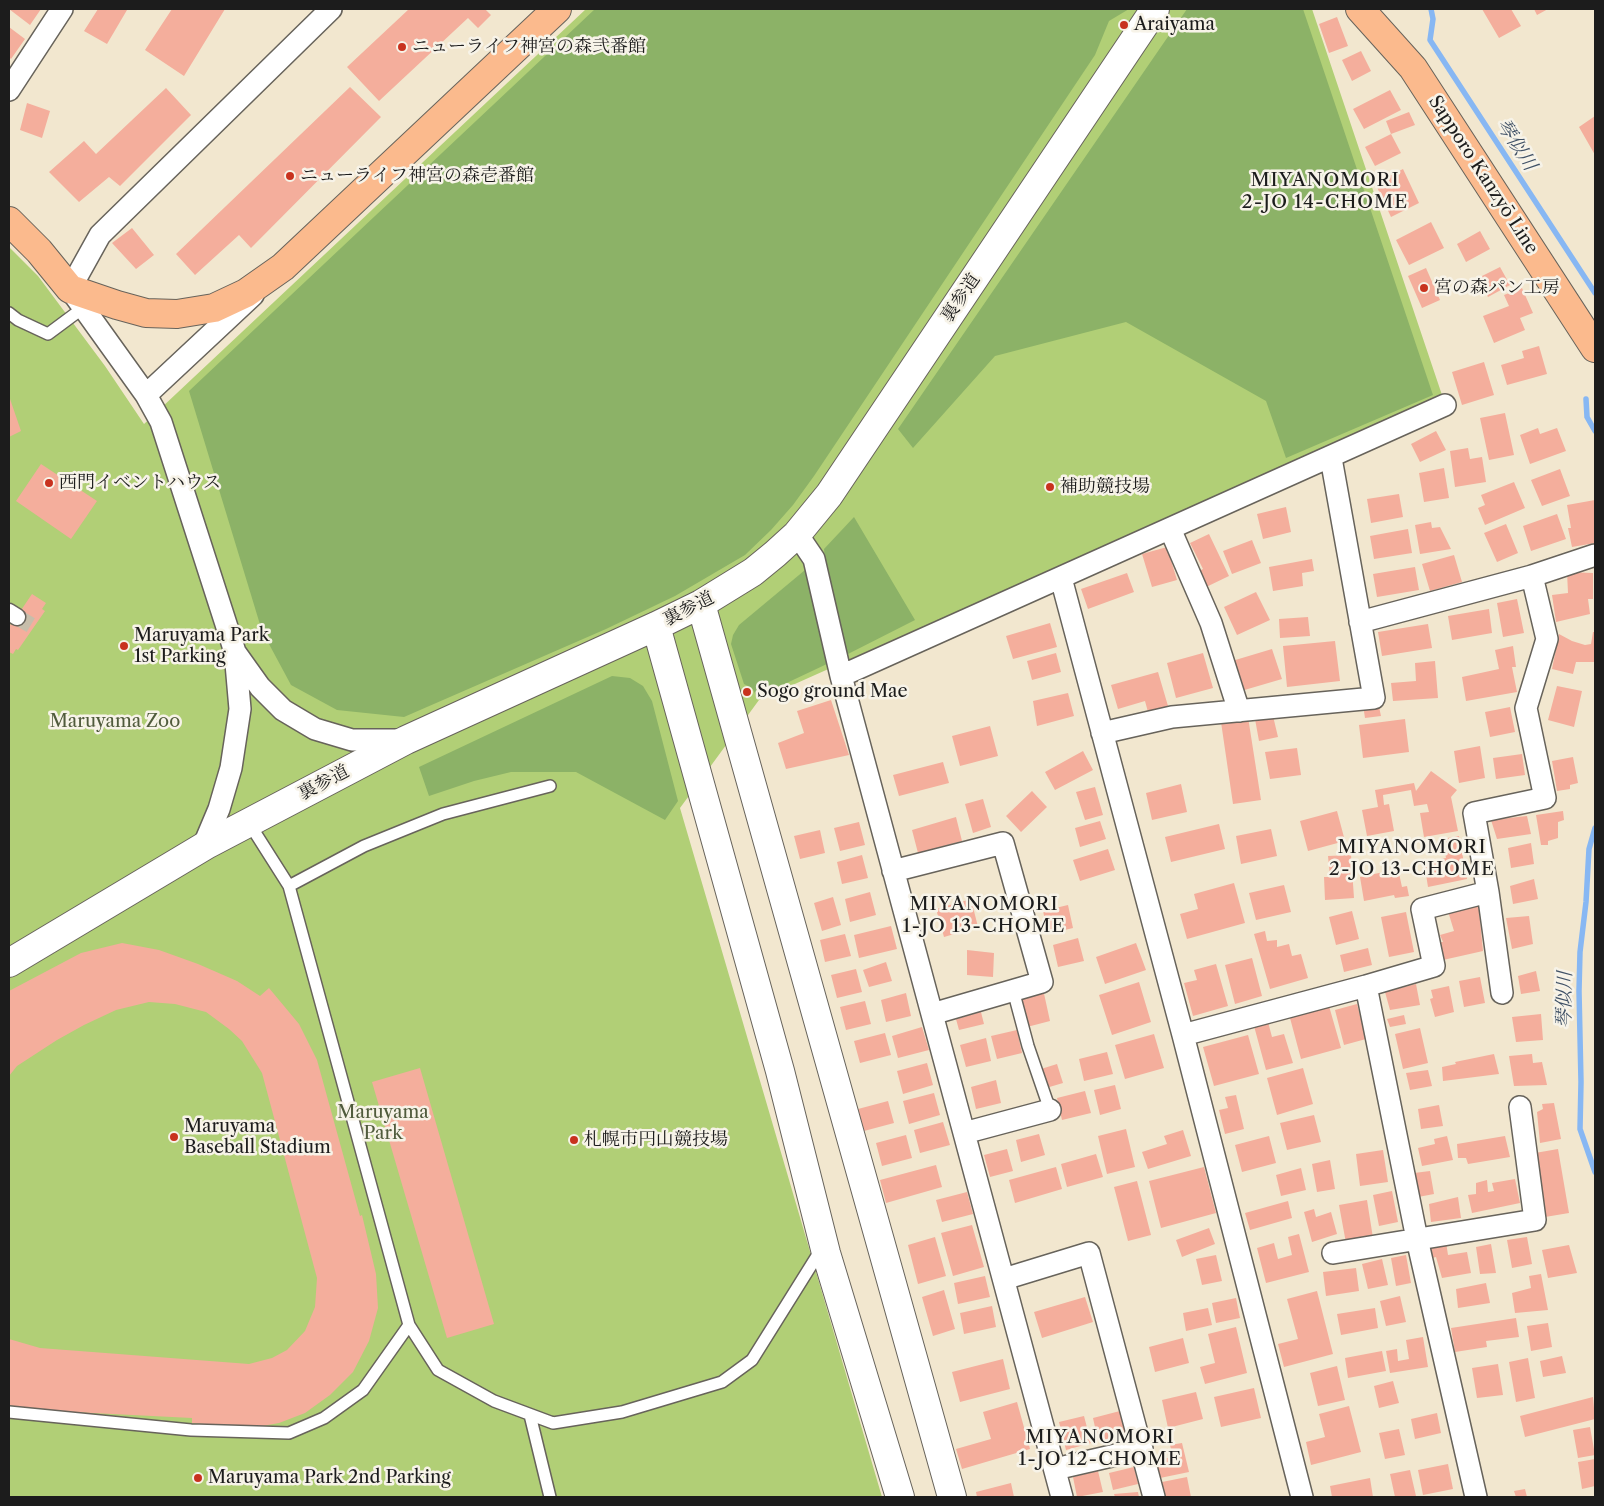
<!DOCTYPE html>
<meta charset="utf-8">
<style>
body{margin:0}
#map{position:relative;width:1604px;height:1506px;overflow:hidden;background:#f2e7cf;font-family:"Libre Caslon Text",serif}
canvas{display:block}
.frame{position:absolute;inset:0;border:10px solid #1c1c1c;pointer-events:none}
</style>
<div id="map">
<canvas width="1604" height="1506"></canvas>
<div class="frame"></div>
</div>
<script>
const ctx = document.querySelector('canvas').getContext('2d');
ctx.lineJoin = 'round';
function paint(path, color) { ctx.fillStyle = color; ctx.fill(path, 'evenodd'); }
const toPath = rows => new Path2D(rows.map(r => 'M' + r).join(''));
function trace(path, color, width, dash) { ctx.strokeStyle = color; ctx.lineWidth = width; ctx.lineCap = dash ? 'butt' : 'round'; ctx.setLineDash(dash || []); ctx.stroke(path); }
function write(font, color, halo, rows, align = 'center') {
  ctx.font = font + ' "Libre Caslon Text","Noto Serif JP",serif'; ctx.lineWidth = 5; ctx.setLineDash([]); ctx.textBaseline = 'middle'; ctx.strokeStyle = halo; ctx.fillStyle = color; for (const [text, x, y, turn = 0] of rows) {
    ctx.save(); ctx.translate(x, y); ctx.rotate((+turn || 0) * Math.PI / 180); ctx.textAlign = isNaN(turn) ? turn : align; if (halo) ctx.strokeText(text, 0, 0); ctx.fillText(text, 0, 0); ctx.restore();
  }
}
paint(toPath([
 [586,9,1312,9,1442,395,759,700,680,808,882,1497,9,1497,9,247,38,276,105,366,144,424]
]), '#b1cf76');
paint(toPath([
 [595,9,1129,9,1109,21,1095,55,814,476,793,505,771,530,745,555,675,596,606,629,404,717,337,710,291,685,262,631,189,391],
 [1187,9,1303,9,1433,395,1286,458,1266,401,1126,322,995,356,913,448,898,429],
 [854,517,915,620,846,655,826,571,824,549],
 [805,570,809,572,829,663,757,697,752,688,744,684,731,644,733,635,739,625],
 [612,676,630,678,643,686,652,701,678,801,665,820,576,772,511,772,474,781,429,796,419,767]
]), '#8cb267');
trace(toPath([
 [1431,9,1433,19,1430,40,1595,293],
 [1586,399,1587,417,1595,431],
 [1595,828,1589,849,1586,902,1580,952,1579,991,1581,1082,1580,1129,1595,1172]
]), '#87b7f3', 5.5);
paint(toPath([
 [9,9,41,9,30,25],
 [98,9,127,10,107,44,84,31],
 [172,9,225,9,184,76,145,50],
 [409,9,485,9,491,15,478,28,468,18,379,101,347,67],
 [1482,9,1511,9,1521,26,1499,38],
 [1534,9,1548,9,1537,15],
 [1337,17,1348,46,1329,53,1319,24],
 [9,27,25,39,11,59,9,57],
 [1361,51,1371,71,1352,81,1342,60],
 [350,87,381,117,251,248,239,235,195,275,176,254],
 [166,88,191,115,120,186,109,177,79,202,49,172,84,141,96,154],
 [1390,90,1401,110,1364,129,1353,109],
 [27,103,50,111,42,138,20,130],
 [1409,112,1415,125,1391,134,1386,121],
 [1595,116,1595,155,1579,127],
 [1391,134,1401,153,1375,166,1365,147],
 [1403,169,1419,203,1391,217,1375,183],
 [1431,222,1444,248,1409,265,1396,240],
 [132,228,154,255,136,269,112,243],
 [1480,231,1490,249,1466,262,1457,244],
 [1500,267,1510,285,1488,297,1478,278],
 [1426,268,1440,300,1422,308,1408,276],
 [1522,288,1533,313,1520,318,1525,330,1494,343,1483,316,1509,306,1504,295],
 [1539,346,1547,374,1507,385,1501,365,1524,358,1522,351],
 [1484,362,1494,395,1462,405,1452,372],
 [9,396,21,431,9,437],
 [1505,413,1514,455,1489,460,1480,418],
 [1538,428,1540,434,1557,428,1566,451,1530,464,1520,435],
 [1436,431,1446,450,1420,462,1411,444],
 [1468,448,1470,459,1482,457,1486,482,1455,487,1450,451],
 [41,464,97,501,71,539,16,501],
 [1444,468,1449,498,1424,502,1419,473],
 [1560,469,1570,496,1542,506,1531,480],
 [1514,482,1525,508,1485,525,1478,508,1485,505,1481,495],
 [1399,494,1403,517,1371,523,1367,499],
 [1595,500,1595,543,1572,547,1568,528,1571,528,1567,505],
 [1286,507,1291,532,1263,539,1257,514],
 [1557,514,1566,539,1531,551,1523,526],
 [1431,522,1432,528,1440,527,1451,549,1420,554,1415,525],
 [1506,524,1518,553,1497,562,1484,533],
 [1408,529,1412,553,1374,559,1370,536],
 [1209,534,1229,576,1202,589,1195,573,1203,569,1190,543],
 [1252,540,1261,563,1232,574,1223,551],
 [1167,547,1177,580,1152,587,1142,554],
 [1454,555,1462,582,1430,591,1422,564],
 [1312,559,1314,571,1302,573,1303,586,1273,591,1269,567],
 [1415,567,1419,590,1377,597,1373,574],
 [1567,572,1593,573,1593,599,1588,599,1590,614,1556,622,1552,595,1568,593],
 [1127,573,1134,592,1088,609,1081,589],
 [1256,592,1270,620,1237,635,1224,607],
 [32,594,46,603,42,609,45,611,18,650,16,649,13,654,9,652,9,623,11,625],
 [1517,599,1524,633,1503,637,1497,603],
 [1489,609,1492,633,1452,640,1448,616],
 [1308,617,1310,636,1280,638,1279,619],
 [1050,623,1057,647,1013,659,1006,636],
 [1428,624,1432,648,1382,656,1378,632],
 [1593,632,1595,632,1595,662,1576,662,1573,674,1552,669,1559,634,1572,641,1585,645,1591,644],
 [1335,641,1340,681,1287,687,1283,646],
 [1513,646,1516,667,1512,667,1517,692,1466,701,1462,677,1499,669,1495,650],
 [1272,649,1282,679,1241,691,1232,661],
 [1056,653,1061,672,1032,680,1027,661],
 [1203,653,1213,688,1176,698,1167,663],
 [1435,661,1438,698,1393,701,1391,683,1416,681,1415,663],
 [1158,672,1168,706,1148,712,1145,701,1118,709,1111,685],
 [1557,686,1582,691,1574,727,1548,720],
 [1068,693,1074,716,1037,726,1033,701],
 [831,700,849,755,786,769,778,743,804,733,797,711],
 [1378,702,1381,716,1365,718,1363,705],
 [1510,707,1515,732,1490,737,1485,712],
 [1273,716,1278,737,1259,741,1255,719],
 [1248,717,1261,800,1233,804,1221,722],
 [1405,719,1409,752,1363,758,1359,725],
 [990,726,998,756,960,766,952,736],
 [1480,746,1485,778,1459,783,1454,751],
 [1297,748,1301,775,1270,779,1265,752],
 [1083,751,1093,770,1055,790,1045,772],
 [1522,754,1525,775,1496,779,1493,758],
 [1573,757,1578,783,1570,785,1570,789,1557,791,1552,761],
 [943,762,949,783,899,796,893,775],
 [1431,771,1457,790,1451,797,1458,831,1424,837,1420,813,1429,812,1427,804,1414,806,1411,790,1383,795,1384,805,1389,804,1394,831,1367,836,1362,810,1378,807,1375,790,1414,783,1416,791],
 [1181,784,1187,812,1152,820,1146,793],
 [1095,787,1103,815,1085,820,1076,792],
 [1032,791,1047,807,1021,832,1006,816],
 [983,799,991,827,973,833,965,804],
 [1337,811,1345,841,1308,851,1300,821],
 [1563,811,1564,820,1558,822,1558,838,1548,841,1548,845,1541,845,1536,815],
 [1527,816,1531,834,1497,839,1491,820],
 [956,817,962,841,918,853,912,830],
 [1100,821,1106,839,1080,847,1075,828],
 [859,822,865,845,840,851,834,828],
 [1219,824,1225,849,1171,862,1165,837],
 [1271,829,1277,856,1241,864,1236,836],
 [820,830,825,853,800,859,794,836],
 [1459,836,1467,879,1428,887,1424,862,1446,858,1442,839],
 [1531,843,1534,864,1511,868,1508,848],
 [1108,849,1115,870,1080,881,1073,860],
 [862,855,868,878,842,884,837,862],
 [1351,855,1354,898,1325,900,1324,877,1330,877,1328,856],
 [1398,869,1402,887,1407,886,1409,896,1395,898,1394,895,1364,901,1360,877],
 [1534,879,1538,899,1513,904,1510,886],
 [1234,883,1245,923,1187,939,1180,914,1198,909,1194,894],
 [1284,885,1291,912,1256,920,1249,893],
 [870,892,876,915,850,922,845,899],
 [833,897,841,925,822,931,814,903],
 [971,899,978,927,944,937,936,909],
 [1478,900,1483,951,1443,960,1439,942,1443,942,1440,935,1454,931,1447,908],
 [1068,905,1073,928,1048,934,1043,911],
 [1352,911,1359,939,1336,945,1329,917],
 [1406,912,1414,952,1389,957,1381,917],
 [1529,916,1533,944,1512,949,1506,918],
 [891,926,897,949,859,958,854,935],
 [1265,931,1267,941,1277,940,1277,947,1289,944,1292,956,1301,954,1308,978,1270,989,1254,934],
 [845,934,851,956,825,962,820,940],
 [1078,938,1084,961,1058,967,1053,945],
 [122,943,159,950,198,964,237,981,260,996,269,988,299,1024,317,1060,360,1216,362,1215,376,1274,378,1308,369,1341,353,1372,330,1395,305,1413,279,1423,251,1428,192,1423,192,1418,33,1410,9,1405,9,1339,40,1348,249,1364,272,1358,287,1350,305,1331,315,1307,317,1278,262,1073,242,1041,229,1029,206,1012,175,1004,149,1002,116,1010,84,1025,57,1040,17,1066,9,1076,9,991,81,953],
 [1136,943,1146,970,1105,984,1096,957],
 [1368,948,1372,965,1344,972,1340,955],
 [967,950,994,953,993,977,967,975],
 [1252,958,1262,996,1235,1004,1225,965],
 [886,962,892,981,869,987,863,970],
 [1216,964,1228,1006,1193,1016,1184,983,1197,980,1194,970],
 [856,969,862,992,837,998,831,975],
 [1536,971,1540,991,1521,994,1518,976],
 [1480,977,1485,1003,1464,1007,1459,981],
 [1139,982,1151,1022,1112,1035,1099,995],
 [1416,984,1420,1005,1390,1010,1385,992],
 [1449,986,1454,1012,1435,1017,1430,999,1433,998,1431,990],
 [1043,989,1050,1021,1027,1027,1020,994],
 [906,993,911,1016,886,1022,881,1000],
 [865,1001,871,1024,846,1030,840,1007],
 [1357,1004,1366,1039,1344,1045,1335,1010],
 [1329,1006,1341,1048,1301,1059,1290,1018],
 [981,1012,984,1024,959,1030,956,1019],
 [1541,1014,1543,1040,1516,1042,1512,1017],
 [1404,1015,1406,1024,1390,1027,1387,1019],
 [1268,1022,1272,1037,1284,1034,1293,1063,1266,1070,1254,1026],
 [922,1027,929,1050,898,1058,892,1036],
 [1420,1028,1428,1063,1403,1069,1395,1034],
 [1017,1030,1022,1053,997,1059,991,1036],
 [885,1033,891,1055,860,1063,854,1041],
 [1154,1034,1164,1068,1125,1079,1115,1045],
 [1248,1035,1259,1074,1214,1086,1203,1047],
 [986,1038,991,1061,966,1067,960,1045],
 [1107,1052,1113,1074,1084,1081,1079,1059],
 [1494,1054,1499,1074,1443,1081,1442,1067,1456,1064,1455,1062],
 [1532,1054,1533,1063,1542,1062,1547,1085,1514,1086,1509,1056],
 [927,1063,933,1085,903,1094,897,1071],
 [1057,1064,1063,1083,1046,1088,1041,1069],
 [420,1068,494,1324,447,1338,372,1082],
 [1303,1068,1313,1104,1277,1115,1267,1078],
 [1428,1070,1432,1086,1410,1090,1406,1073],
 [996,1080,1001,1103,976,1109,971,1087],
 [1115,1085,1121,1109,1100,1115,1094,1090],
 [1085,1091,1091,1113,1062,1120,1057,1098],
 [934,1093,940,1115,909,1124,903,1101],
 [1236,1095,1244,1129,1225,1134,1219,1110,1228,1108,1225,1097],
 [888,1101,894,1123,864,1131,858,1109],
 [1554,1103,1561,1139,1540,1143,1537,1112,1543,1109,1542,1104],
 [1439,1105,1443,1126,1421,1129,1418,1109],
 [1314,1115,1321,1142,1287,1150,1280,1123],
 [943,1122,950,1145,920,1153,914,1130],
 [1126,1129,1135,1167,1107,1174,1098,1136],
 [1183,1130,1191,1156,1148,1169,1142,1152,1167,1144,1164,1136],
 [1039,1134,1045,1155,1021,1162,1016,1140],
 [906,1135,912,1158,882,1166,876,1143],
 [1269,1136,1276,1163,1242,1172,1235,1145],
 [1447,1136,1453,1160,1422,1166,1418,1148,1435,1144,1434,1139],
 [1505,1136,1510,1157,1468,1164,1466,1158,1458,1158,1457,1144],
 [1007,1149,1013,1171,990,1177,984,1155],
 [1558,1149,1569,1213,1545,1217,1535,1153],
 [1383,1150,1388,1182,1360,1186,1356,1154],
 [1096,1154,1103,1177,1067,1187,1061,1164],
 [1330,1160,1335,1189,1317,1192,1312,1164],
 [936,1165,942,1187,886,1203,880,1180],
 [1056,1167,1062,1189,1015,1203,1009,1180],
 [1204,1167,1216,1213,1161,1228,1149,1181],
 [1301,1168,1306,1190,1281,1196,1276,1175],
 [1430,1171,1434,1194,1418,1197,1414,1173],
 [1515,1179,1520,1203,1472,1213,1468,1195,1476,1194,1476,1183,1487,1180,1488,1192,1494,1191,1492,1183],
 [1137,1181,1151,1235,1128,1241,1114,1187],
 [1392,1191,1398,1222,1379,1226,1373,1195],
 [967,1192,973,1214,942,1222,936,1200],
 [1458,1197,1461,1218,1431,1222,1429,1204],
 [1367,1200,1373,1238,1346,1243,1339,1205],
 [1288,1201,1292,1218,1250,1230,1245,1213],
 [1314,1209,1316,1217,1331,1212,1337,1234,1312,1242,1304,1212],
 [972,1225,984,1267,953,1276,941,1233],
 [1209,1228,1215,1244,1182,1257,1176,1240],
 [1299,1234,1309,1272,1266,1283,1257,1248,1274,1243,1278,1259,1292,1255,1288,1237],
 [935,1237,946,1276,918,1284,908,1245],
 [1527,1237,1532,1264,1512,1268,1507,1240],
 [1446,1242,1448,1255,1467,1252,1471,1273,1442,1278,1436,1257,1432,1258,1430,1245],
 [1491,1244,1496,1273,1480,1274,1476,1247],
 [1569,1245,1577,1273,1548,1278,1542,1250],
 [1216,1255,1222,1281,1202,1285,1196,1259],
 [1406,1255,1411,1283,1396,1286,1391,1258],
 [1382,1259,1388,1285,1368,1289,1362,1264],
 [1356,1268,1359,1291,1326,1296,1323,1272],
 [1541,1274,1548,1310,1515,1313,1512,1293,1531,1288,1529,1276],
 [985,1276,990,1297,958,1304,954,1283],
 [1486,1283,1490,1303,1458,1308,1456,1289],
 [944,1290,955,1329,933,1336,922,1297],
 [1317,1291,1333,1354,1284,1367,1278,1344,1298,1339,1287,1299],
 [1400,1296,1406,1322,1386,1326,1380,1301],
 [1085,1297,1093,1322,1042,1338,1034,1312],
 [1236,1298,1240,1318,1216,1323,1212,1303],
 [992,1306,996,1327,964,1334,960,1313],
 [1208,1308,1212,1325,1186,1331,1183,1313],
 [1375,1308,1378,1328,1341,1335,1337,1314],
 [1516,1318,1519,1337,1486,1341,1487,1347,1455,1352,1451,1328],
 [1548,1323,1552,1347,1531,1351,1527,1326],
 [1236,1327,1247,1373,1205,1384,1200,1367,1215,1363,1208,1334],
 [1423,1337,1428,1367,1390,1373,1386,1351,1397,1349,1398,1361,1409,1359,1406,1340],
 [1183,1338,1189,1363,1155,1372,1149,1347],
 [1382,1351,1386,1371,1348,1378,1345,1358],
 [1562,1356,1566,1373,1543,1377,1540,1361],
 [1528,1358,1535,1398,1516,1402,1509,1362],
 [1003,1359,1010,1389,960,1402,952,1372],
 [1498,1364,1503,1395,1477,1398,1472,1368],
 [1337,1366,1345,1400,1318,1406,1310,1373],
 [1393,1381,1399,1403,1379,1408,1374,1386],
 [1254,1388,1261,1418,1221,1427,1214,1397],
 [1196,1392,1203,1419,1168,1428,1162,1400],
 [1593,1397,1595,1419,1525,1437,1520,1416],
 [1017,1402,1030,1449,962,1469,956,1449,991,1439,983,1412],
 [1349,1406,1361,1452,1311,1465,1306,1442,1325,1437,1319,1414],
 [1120,1411,1126,1435,1098,1441,1093,1418],
 [1437,1413,1441,1433,1415,1439,1411,1419],
 [1084,1416,1091,1443,1066,1450,1059,1422],
 [1590,1427,1595,1455,1578,1458,1573,1430],
 [1399,1429,1405,1455,1385,1459,1379,1433],
 [1182,1443,1189,1472,1160,1478,1156,1460,1173,1457,1170,1445],
 [1595,1459,1595,1486,1582,1489,1578,1462],
 [1448,1464,1453,1489,1423,1495,1418,1470],
 [1134,1467,1138,1484,1113,1490,1109,1473],
 [1410,1470,1416,1496,1395,1497,1390,1474],
 [1098,1471,1103,1492,1077,1497,1073,1477],
 [1187,1477,1191,1497,1165,1497,1162,1482],
 [1370,1478,1373,1497,1332,1497,1330,1486],
 [1011,1483,1014,1497,977,1497,976,1492],
 [1525,1489,1527,1497,1516,1497,1514,1491],
 [1138,1492,1139,1497,1115,1497,1114,1494]
]), '#f4ae9c');
trace(toPath([
 [17,617,34,627]
]), '#c7beab', 16, [16, 8]);
const service = toPath([
 [9,313,18,320,48,334,83,308],
 [249,823,289,886,409,1325,438,1370,494,1401,553,1423,622,1412,722,1382,752,1360,817,1256,824,1253],
 [289,886,364,846,443,814,550,786],
 [1013,990,1028,1046,1050,1110],
 [9,1412,191,1430,289,1433,324,1418,363,1390,409,1325],
 [530,1415,550,1497]
]);
const pedestrian = toPath([
 [9,612,17,617]
]);
const minor = toPath([
 [9,90,62,9],
 [146,395,253,295],
 [797,534,814,559,841,676,1062,1497],
 [1174,538,1211,623,1239,711],
 [1061,578,1183,1035,1302,1497],
 [1360,622,1532,576,1595,555],
 [235,652,260,687,283,710,315,729,352,740,405,740],
 [841,676,1445,405],
 [1102,733,1172,717,1374,698,1331,458],
 [203,847,219,809,231,768,240,709,235,652,161,422,146,395,70,289,100,235,331,9],
 [893,871,1003,843,1042,982,932,1014],
 [1488,892,1502,993],
 [1366,986,1417,1239,1476,1497],
 [1183,1035,1366,986,1434,966,1422,909,1488,892,1474,813,1545,798,1526,708,1547,639,1532,576],
 [964,1133,1050,1110],
 [1333,1253,1535,1220,1520,1107],
 [1004,1279,1089,1253,1154,1497],
 [1055,1469,1142,1449]
]);
const tertiary = toPath([
 [701,604,952,1497],
 [656,626,780,1071,826,1253,900,1497],
 [9,963,208,844,406,740,656,626,701,604,753,572,775,554,797,534,829,495,1155,9]
]);
const primary = toPath([
 [1360,9,1413,68,1595,348],
 [9,221,39,251,70,289,117,305,146,313,177,314,214,308,246,293,283,267,557,9]
]);
trace(service, '#67635b', 14);
trace(pedestrian, '#67635b', 19);
trace(minor, '#67635b', 24);
trace(tertiary, '#67635b', 30);
trace(primary, '#67635b', 30);
trace(service, '#fff', 11);
trace(pedestrian, '#fff', 16);
trace(minor, '#fff', 21);
trace(tertiary, '#fff', 28);
trace(primary, '#fbba8d', 28);
for (const [x, y, r, color] of [
 [1124,25,5,"#c8321e"],
 [402,47,5,"#c8321e"],
 [290,176,5,"#c8321e"],
 [1424,288,5,"#c8321e"],
 [49,483,5,"#c8321e"],
 [1050,487,5,"#c8321e"],
 [124,646,5,"#c8321e"],
 [747,692,5,"#c8321e"],
 [174,1137,5,"#c8321e"],
 [574,1140,5,"#c8321e"],
 [198,1478,5,"#c8321e"]
]) { const dot = new Path2D(); dot.arc(x, y, r, 0, 2 * Math.PI); ctx.fillStyle = color; ctx.fill(dot); trace(dot, '#f7f3e8', 2); }
write('18px', '#1c1c1c', '#f7f3e8', [
 ["Araiyama",1134,25],
 ["ニューライフ神宮の森弐番館",412,47],
 ["ニューライフ神宮の森壱番館",300,176],
 ["宮の森パン工房",1434,288],
 ["西門イベントハウス",59,483],
 ["補助競技場",1060,487],
 ["Maruyama Park",134,636],
 ["1st Parking",134,657],
 ["Sogo ground Mae",757,692],
 ["Maruyama",184,1127],
 ["Baseball Stadium",184,1148],
 ["札幌市円山競技場",584,1140],
 ["Maruyama Park 2nd Parking",208,1478]
], 'left');
write('18px', '#1c1c1c', '#f7f3e8', [
 ["Sapporo Kanzyō Line",1483,175,57],
 ["裏参道",961,298,-56],
 ["裏参道",689,609,-27],
 ["裏参道",324,783,-28]
]);
write('18px', '#505b3c', '#f7f3e8', [
 ["Maruyama Zoo",115,722],
 ["Maruyama",383,1113],
 ["Park",383,1134]
]);
write('italic 19px', '#415267', '#f7f3e8', [
 ["琴似川",1516,145,57],
 ["琴似川",1565,1000,-89]
]);
ctx.letterSpacing = '1px';
write('19px', '#1c1c1c', '#f7f3e8', [
 ["MIYANOMORI",1325,181],
 ["2-JO 14-CHOME",1325,203],
 ["MIYANOMORI",1412,848],
 ["2-JO 13-CHOME",1412,870],
 ["MIYANOMORI",984,905],
 ["1-JO 13-CHOME",984,927],
 ["MIYANOMORI",1100,1438],
 ["1-JO 12-CHOME",1100,1460]
]);
ctx.letterSpacing = '0px';
</script>
